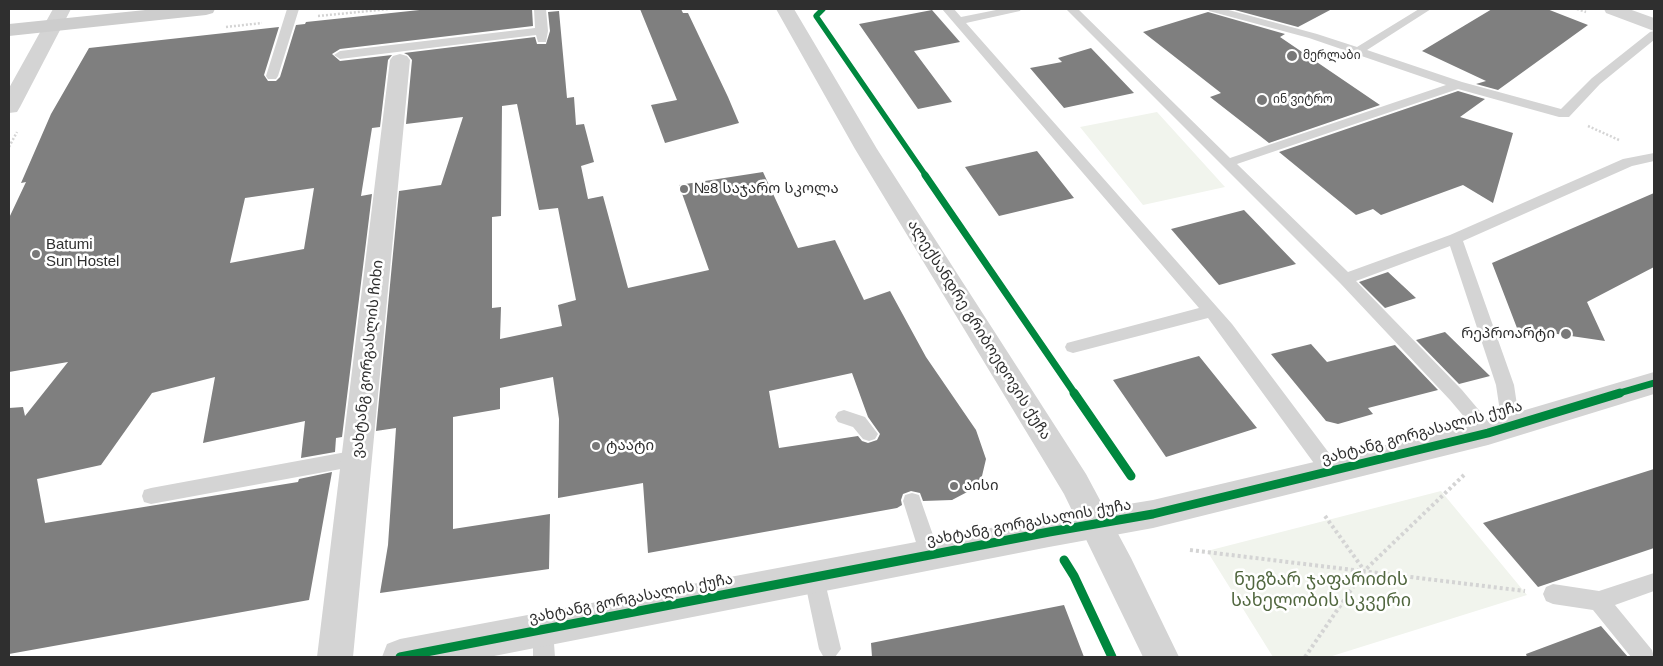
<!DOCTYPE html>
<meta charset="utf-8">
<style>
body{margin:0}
#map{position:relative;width:1663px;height:666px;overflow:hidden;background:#fff;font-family:Helvetica,sans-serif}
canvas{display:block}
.frame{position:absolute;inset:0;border:10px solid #2f2f2f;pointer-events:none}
</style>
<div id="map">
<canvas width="1663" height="666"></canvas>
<div class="frame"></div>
</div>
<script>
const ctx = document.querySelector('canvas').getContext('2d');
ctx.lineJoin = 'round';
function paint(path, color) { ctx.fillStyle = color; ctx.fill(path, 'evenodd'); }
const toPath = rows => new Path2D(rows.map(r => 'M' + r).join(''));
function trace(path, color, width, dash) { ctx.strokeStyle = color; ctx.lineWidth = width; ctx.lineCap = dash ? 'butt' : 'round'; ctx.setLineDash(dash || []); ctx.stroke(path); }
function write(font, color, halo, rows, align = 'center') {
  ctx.font = font + ' Helvetica,"Noto Sans Georgian",sans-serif'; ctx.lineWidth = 5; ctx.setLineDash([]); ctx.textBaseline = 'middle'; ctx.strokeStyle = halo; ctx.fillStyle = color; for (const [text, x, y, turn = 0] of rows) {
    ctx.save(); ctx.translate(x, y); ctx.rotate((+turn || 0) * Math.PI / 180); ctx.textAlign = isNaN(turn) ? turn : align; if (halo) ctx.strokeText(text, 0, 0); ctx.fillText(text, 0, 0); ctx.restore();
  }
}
paint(toPath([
 [1157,112,1225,187,1143,205,1080,127],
 [1441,491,1527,595,1329,657,1273,657,1207,551]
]), '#f1f4ed');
paint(toPath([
 [429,9,532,9,533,26,340,49,332,54,340,61,392,55,388,60,380,127,372,128,361,196,372,194,342,437,336,438,335,452,301,458,305,421,203,443,215,377,152,393,101,465,37,479,45,523,298,482,299,479,332,472,309,600,9,654,9,408,23,407,25,416,68,362,9,372,9,218,26,182,21,183,51,114,89,48,279,27,264,75,268,81,276,81,280,77,296,25,305,24,306,22],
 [314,188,304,249,230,263,245,198],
 [640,9,681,9,683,13,688,13,728,97,739,123,665,143,651,105,677,100],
 [1231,9,1332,9,1298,27],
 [1492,9,1547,9,1588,25,1498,90,1476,84,1486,81,1422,51],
 [932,10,960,42,914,51,952,102,918,109,859,24],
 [559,11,567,98,574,97,576,125,584,124,594,162,581,166,588,199,603,196,628,288,709,270,679,185,763,172,798,248,835,240,864,300,890,291,926,357,976,430,986,459,982,476,971,490,952,500,923,501,920,493,911,491,903,494,901,500,902,505,897,508,648,553,643,483,558,498,559,419,553,377,500,388,500,409,453,417,453,529,550,514,549,569,380,593,388,545,396,428,376,431,399,191,441,185,463,117,406,124,412,60,408,55,404,53,535,37,537,44,546,44,550,31,548,12],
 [517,104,539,210,558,208,576,300,558,305,562,326,500,339,501,307,492,308,492,217,501,216,502,106],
 [852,373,868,417,880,434,877,440,868,443,862,441,858,436,779,448,769,391],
 [1208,12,1285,34,1280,37,1380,105,1269,143,1210,97,1221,93,1143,32],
 [1091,48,1134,93,1064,108,1030,68,1062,62,1058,58],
 [1458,91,1485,99,1460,117,1513,133,1493,203,1463,185,1381,215,1373,209,1356,215,1279,152],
 [1037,151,1074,198,999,216,965,167],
 [1654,193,1654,267,1587,302,1605,341,1517,328,1492,263],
 [1244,210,1296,264,1219,285,1171,229],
 [1388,272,1416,298,1385,308,1359,282],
 [1445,332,1490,376,1459,384,1416,340],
 [1311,344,1327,362,1395,345,1438,390,1368,408,1373,414,1338,424,1326,421,1271,354],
 [1199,356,1257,428,1166,457,1113,380],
 [1654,469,1654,548,1538,587,1483,523],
 [1064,605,1084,657,872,657,871,643],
 [1601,626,1628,657,1527,657,1526,654]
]), '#7f7f7f');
trace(toPath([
 [1577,9,1586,12],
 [318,16,389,9],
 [226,27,262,23],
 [1588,126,1619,140],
 [9,147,17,132]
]), '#d4d4d4', 2.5, [2, 2]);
trace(toPath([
 [1325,516,1364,570],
 [1190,550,1525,591],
 [1305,657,1364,571,1464,475]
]), '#d4d4d4', 4, [3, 3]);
paint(toPath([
 [287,9,299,9,278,76,276,79,268,79,266,76,287,9],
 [534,9,546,9,548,31,546,42,538,42,536,35,340,59,334,55,340,51,535,28,534,9],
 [942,9,954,9,961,17,1001,9,1021,9,1020,11,966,23,1232,324,1338,465,1340,471,1338,477,1331,479,1324,477,1208,318,1073,353,1067,351,1065,347,1067,343,1199,308,942,9],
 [1066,9,1078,9,1230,158,1446,85,1309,38,1209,11,1208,9,1225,9,1317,34,1357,47,1419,9,1431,9,1367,50,1462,82,1561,109,1592,78,1650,32,1654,31,1654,40,1600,84,1569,117,1559,117,1458,89,1237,164,1348,272,1450,235,1623,159,1654,153,1654,161,1632,166,1463,241,1514,385,1520,425,1517,430,1511,432,1505,430,1502,425,1496,385,1450,246,1356,281,1462,390,1494,428,1497,433,1494,438,1488,440,1482,438,1450,400,1340,283,1066,9],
 [844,410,865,417,878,434,875,439,869,441,863,439,853,427,838,422,835,417,838,412,844,410],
 [357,450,363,453,366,458,363,463,357,466,151,504,144,502,142,496,144,490,151,488,357,450],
 [912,493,919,495,921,501,940,555,937,561,930,564,923,561,920,555,903,501,905,495,912,493],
 [814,569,821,571,824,578,841,649,835,657,823,656,819,649,804,578,807,571,814,569],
 [1654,573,1654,591,1615,605,1652,650,1654,657,1631,657,1593,610,1553,604,1546,601,1543,594,1546,587,1553,584,1599,591,1654,573],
 [543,620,550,623,553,630,555,657,533,657,533,630,536,623,543,620]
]), '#d4d4d4');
paint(toPath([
 [53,9,71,9,20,107,17,112,9,113,9,88,53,9],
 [400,54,407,56,410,60,353,657,317,657,390,60,393,56,400,54],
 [1654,372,1654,394,1488,445,1153,528,1049,547,489,657,382,657,387,644,400,639,1049,517,1153,500,1488,421,1654,372]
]), '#d4d4d4');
paint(toPath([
 [776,9,794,9,877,149,1086,474,1131,558,1179,657,1143,657,1064,494,855,149,776,9],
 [1604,9,1629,9,1654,18,1654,31,1606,13,1604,9]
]), '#d4d4d4');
paint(toPath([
 [155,9,215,9,213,13,206,15,9,36,9,24,155,9]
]), '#cdcdcd');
trace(toPath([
 [823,9,816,16,926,176]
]), '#00873e', 5.5);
trace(toPath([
 [925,175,1075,394],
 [1616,394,1654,383]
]), '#00873e', 7);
trace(toPath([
 [1074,393,1131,476],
 [1064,560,1074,576,1112,657],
 [400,657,1049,532,1153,514,1488,433,1620,393]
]), '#00873e', 9);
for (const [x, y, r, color] of [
 [1292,56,6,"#787878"],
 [1262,100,6,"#787878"],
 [684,189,5,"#787878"],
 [36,254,5,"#787878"],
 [1566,334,6,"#787878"],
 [596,446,5,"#787878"],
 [954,486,5,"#787878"]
]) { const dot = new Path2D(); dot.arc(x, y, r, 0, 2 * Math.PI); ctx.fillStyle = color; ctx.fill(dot); trace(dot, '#fff', 2); }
write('12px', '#2f2f2f', '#fff', [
 ["მერლაბი",1303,56],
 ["ინ ვიტრო",1273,100]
], 'left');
write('15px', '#2f2f2f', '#fff', [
 ["№8 საჯარო სკოლა",694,189],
 ["Batumi",46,245],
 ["Sun Hostel",46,262],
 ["რეპროარტი",1555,334,"right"],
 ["ტაატი",606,446],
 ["აისი",964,486]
], 'left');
write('15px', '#2f2f2f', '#fff', [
 ["ალექსანდრე გრიბოედოვის ქუჩა",979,330,58],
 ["ვახტანგ გორგასლის ჩიხი",368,359,-84],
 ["ვახტანგ გორგასალის ქუჩა",1422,433,-15],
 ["ვახტანგ გორგასალის ქუჩა",1029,523,-10],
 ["ვახტანგ გორგასალის ქუჩა",631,599,-11]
]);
write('18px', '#51673f', '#fff', [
 ["ნუგზარ ჯაფარიძის",1321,580],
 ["სახელობის სკვერი",1321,601]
]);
</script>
